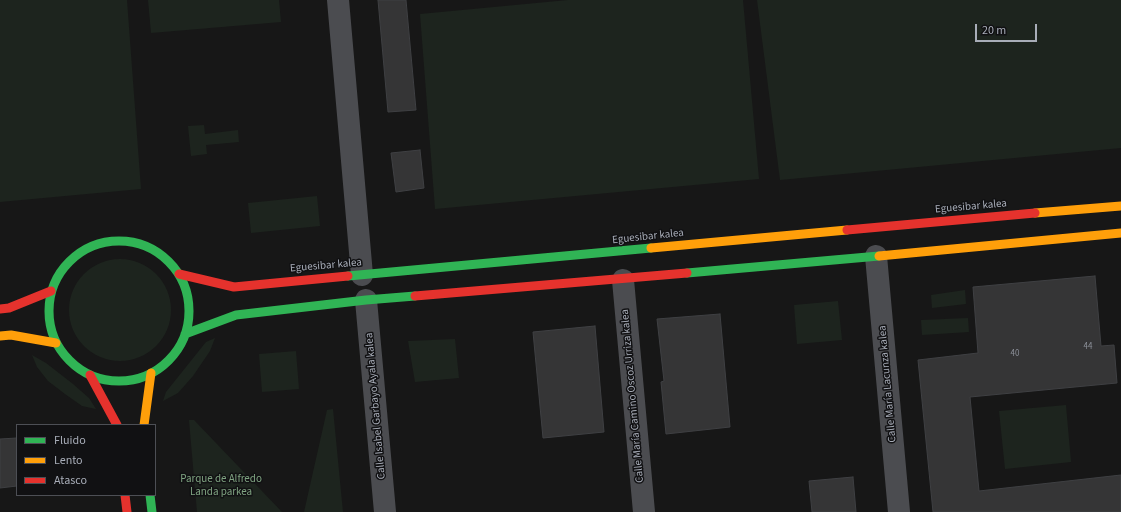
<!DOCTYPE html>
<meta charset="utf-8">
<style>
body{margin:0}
#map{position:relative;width:1121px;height:512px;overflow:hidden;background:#171717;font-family:"Source Sans 3",sans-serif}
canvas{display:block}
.legend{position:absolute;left:16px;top:424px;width:140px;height:72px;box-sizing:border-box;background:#111113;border:1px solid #4d4f55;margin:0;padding:5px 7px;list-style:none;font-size:12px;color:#a8adb8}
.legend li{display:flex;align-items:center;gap:8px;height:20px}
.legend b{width:20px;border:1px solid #4d4f55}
.scale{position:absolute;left:975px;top:24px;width:62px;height:18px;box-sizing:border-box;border:2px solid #a8adb8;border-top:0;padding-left:5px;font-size:12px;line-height:14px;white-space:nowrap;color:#a8adb8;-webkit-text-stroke:3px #111113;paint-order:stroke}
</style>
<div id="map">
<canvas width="1121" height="512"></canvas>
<ul class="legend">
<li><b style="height:5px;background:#30b455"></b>Fluido</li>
<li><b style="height:5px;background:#ff9f0a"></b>Lento</li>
<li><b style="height:5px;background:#e5322d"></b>Atasco</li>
</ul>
<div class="scale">20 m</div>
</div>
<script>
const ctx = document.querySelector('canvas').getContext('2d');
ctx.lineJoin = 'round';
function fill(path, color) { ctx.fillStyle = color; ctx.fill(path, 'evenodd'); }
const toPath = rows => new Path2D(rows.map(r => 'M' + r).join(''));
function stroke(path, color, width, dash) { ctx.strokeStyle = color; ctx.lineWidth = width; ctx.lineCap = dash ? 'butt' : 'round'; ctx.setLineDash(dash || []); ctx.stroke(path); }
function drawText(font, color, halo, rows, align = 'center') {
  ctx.font = font + ' "Source Sans 3",sans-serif'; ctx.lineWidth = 3; ctx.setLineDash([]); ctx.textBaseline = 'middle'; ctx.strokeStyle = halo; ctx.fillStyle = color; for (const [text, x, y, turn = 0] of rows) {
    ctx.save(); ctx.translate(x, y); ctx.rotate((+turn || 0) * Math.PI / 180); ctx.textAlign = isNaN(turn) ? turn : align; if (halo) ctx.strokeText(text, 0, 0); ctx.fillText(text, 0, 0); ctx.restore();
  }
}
fill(toPath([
 [0,0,127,0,141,189,0,202],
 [148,0,279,0,281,22,151,33],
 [568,0,743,0,759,179,435,209,420,14],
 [757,0,1121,0,1121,148,780,180],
 [204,125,205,134,238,130,239,142,206,145,207,154,191,156,188,126],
 [317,196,320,226,251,233,248,203],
 '69 310a51 51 0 1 1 102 0a51 51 0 1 1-102 0Z',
 [965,290,966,304,932,308,931,295],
 [838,301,842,340,797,344,794,305],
 [968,318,969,332,922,335,921,320],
 [215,338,210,351,193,376,178,393,163,401,166,392,206,342],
 [455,339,459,378,415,382,408,341],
 [296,351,299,389,262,392,259,354],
 [32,355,46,363,73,384,89,398,96,409,82,406,65,394,48,381,37,367],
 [1066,405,1071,462,1005,469,999,411],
 [333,409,343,512,304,512,327,410],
 [189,420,194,420,282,512,197,512]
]), '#1d241e');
const building = toPath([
 [378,0,406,0,416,110,388,112,378,0],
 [420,150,424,188,396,192,391,153,420,150],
 [1095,276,1101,346,1114,345,1117,383,970,397,979,491,1121,475,1121,512,933,512,918,360,978,353,973,287,1095,276],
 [720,314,730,427,666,434,661,382,664,381,657,319,720,314],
 [595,326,604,432,543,438,533,332,595,326],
 [17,438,17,486,0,488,0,439,17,438],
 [853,477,856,512,812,512,809,481,853,477]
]);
fill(building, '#353536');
stroke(building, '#3f4043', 1);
stroke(toPath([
 [338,0,362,275],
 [876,256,899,512],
 [623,280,644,512],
 [366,300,385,512]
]), '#4b4c50', 22);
stroke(toPath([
 '49 311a70 70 0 1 1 140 0a70 70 0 1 1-140 0Z',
 [687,273,879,256],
 [348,276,651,248],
 [185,334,236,315,366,300,415,296],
 [150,495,152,512]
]), '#30b455', 9);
stroke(toPath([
 [1035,213,1121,206],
 [651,248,847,230],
 [879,256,1121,233],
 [0,336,11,335,56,343],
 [144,425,151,373]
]), '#ff9f0a', 9);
stroke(toPath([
 [847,230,1035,213],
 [179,274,234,287,348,276],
 [415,296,687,273],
 [0,309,9,308,51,291],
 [90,375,117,425],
 [125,495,127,512]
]), '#e5322d', 9);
drawText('9px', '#8b8f98', null, [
 ["44",1088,347],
 ["40",1015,354]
]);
drawText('11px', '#a8adb8', '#111113', [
 ["Eguesibar kalea",971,207,-5],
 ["Eguesibar kalea",648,237,-6],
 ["Eguesibar kalea",326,266,-5],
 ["Calle María Lacunza kalea",888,384,-95],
 ["Calle María Camino Oscoz Urriza kalea",633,396,-95],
 ["Calle Isabel Garbayo Ayala kalea",376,406,-95]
]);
drawText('11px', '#7fa381', '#111113', [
 ["Parque de Alfredo",221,480],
 ["Landa parkea",221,493]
]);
</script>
